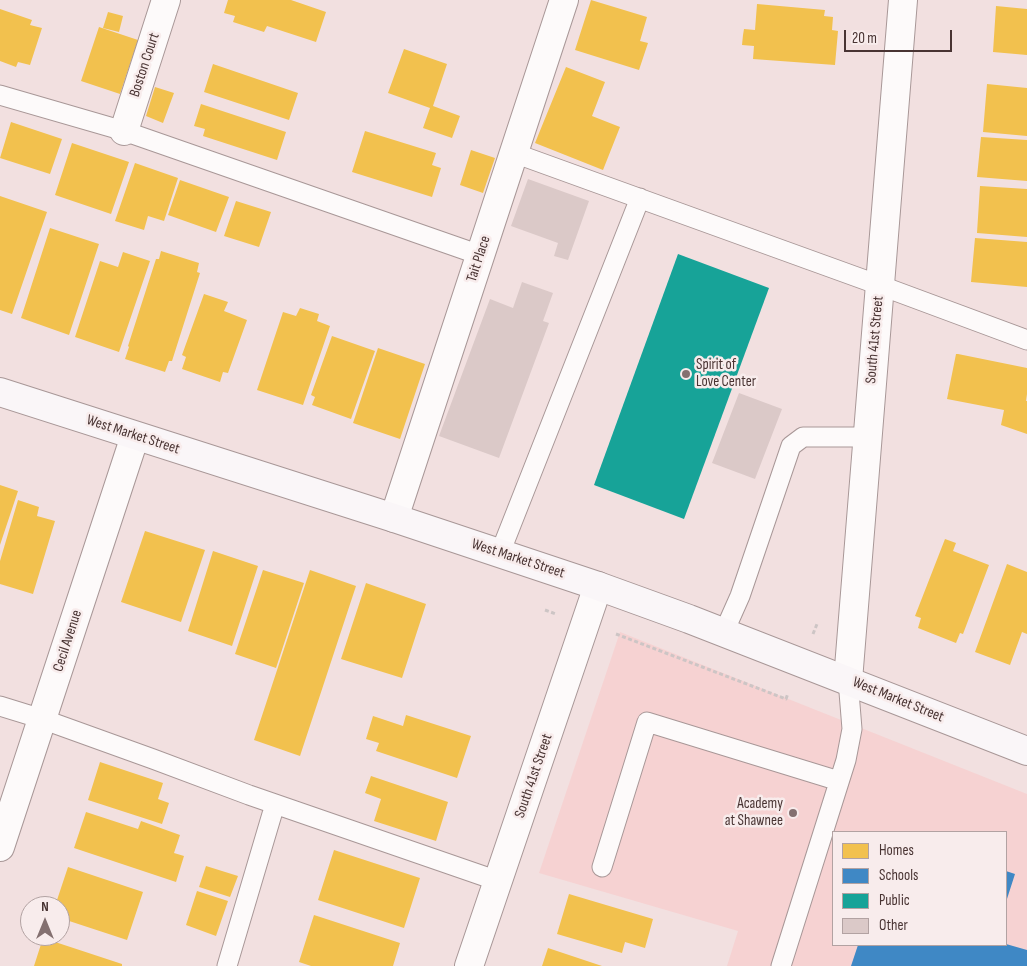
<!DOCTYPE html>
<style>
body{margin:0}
#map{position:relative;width:1027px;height:966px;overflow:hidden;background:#f2e0e0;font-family:"Sofia Sans Condensed",sans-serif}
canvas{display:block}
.legend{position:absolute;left:832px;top:831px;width:175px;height:115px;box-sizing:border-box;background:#f8ecec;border:1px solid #b2a2a2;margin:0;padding:6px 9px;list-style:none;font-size:15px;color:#493433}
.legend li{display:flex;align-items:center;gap:10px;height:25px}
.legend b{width:25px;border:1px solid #b2a2a2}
.north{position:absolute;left:20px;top:896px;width:50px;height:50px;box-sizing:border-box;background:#f8ecec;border:1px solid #b2a2a2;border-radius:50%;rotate:0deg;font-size:14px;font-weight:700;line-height:20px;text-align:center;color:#493433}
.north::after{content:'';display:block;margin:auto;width:18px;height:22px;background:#847070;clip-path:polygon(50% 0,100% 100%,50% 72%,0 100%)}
.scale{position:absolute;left:844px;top:30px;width:108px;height:22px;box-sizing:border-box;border:2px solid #493433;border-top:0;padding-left:6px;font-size:15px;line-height:18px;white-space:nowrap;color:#493433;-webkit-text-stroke:4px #f8ecec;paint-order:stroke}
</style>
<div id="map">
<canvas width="1027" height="966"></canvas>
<ul class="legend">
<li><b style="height:14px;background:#f2c14e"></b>Homes</li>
<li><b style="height:14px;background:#3f88c5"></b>Schools</li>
<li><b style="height:14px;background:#17a398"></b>Public</li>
<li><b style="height:14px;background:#dbc9c8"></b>Other</li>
</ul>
<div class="north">N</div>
<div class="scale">20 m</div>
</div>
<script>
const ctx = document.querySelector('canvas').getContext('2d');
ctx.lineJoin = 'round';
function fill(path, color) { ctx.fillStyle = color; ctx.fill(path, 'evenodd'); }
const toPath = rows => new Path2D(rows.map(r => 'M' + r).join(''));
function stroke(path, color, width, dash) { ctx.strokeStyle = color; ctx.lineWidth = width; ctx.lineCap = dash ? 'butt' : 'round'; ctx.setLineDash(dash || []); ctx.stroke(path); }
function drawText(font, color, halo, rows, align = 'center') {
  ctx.font = font + ' "Sofia Sans Condensed",sans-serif'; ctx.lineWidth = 5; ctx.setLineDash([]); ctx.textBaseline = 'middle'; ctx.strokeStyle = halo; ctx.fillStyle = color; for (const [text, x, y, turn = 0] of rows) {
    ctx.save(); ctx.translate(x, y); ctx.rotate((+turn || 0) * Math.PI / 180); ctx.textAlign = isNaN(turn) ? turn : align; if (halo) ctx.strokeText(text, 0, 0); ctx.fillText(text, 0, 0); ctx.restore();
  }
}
fill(toPath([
 [620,632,1027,794,1027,966,727,966,738,931,539,873],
 [833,832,1006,832,1006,945,833,945]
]), '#f6d2d2');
fill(toPath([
 [228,0,291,0,326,12,316,42,267,26,264,32,233,22,235,16,224,13],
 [591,0,647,17,640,41,648,43,639,70,575,50],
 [757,4,825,10,824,16,833,17,832,30,838,31,835,65,753,59,754,46,742,45,743,35,744,29,755,30],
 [996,6,1027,9,1027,55,993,52],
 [0,9,32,20,30,25,42,28,30,65,18,62,16,67,0,61],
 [108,12,123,16,119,32,103,28],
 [99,27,138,40,120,94,81,81],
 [404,49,447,64,433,106,460,116,452,138,423,128,430,108,388,93],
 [213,64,298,93,289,120,204,92],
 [566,67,605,82,592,116,620,127,603,170,535,143],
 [987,84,1027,88,1027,136,983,132],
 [155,87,174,93,163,123,146,116],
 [201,104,286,132,277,160,203,136,205,129,194,126],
 [11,122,62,139,50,174,0,158],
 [365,131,436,153,432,165,441,168,432,197,352,172],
 [981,137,1027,140,1027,181,977,177],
 [72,143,129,162,111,214,55,195],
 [471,150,495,158,483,193,460,185],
 [135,163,178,178,164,221,148,216,144,230,115,221],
 [180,180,229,197,216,232,168,215],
 [980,186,1027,189,1027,237,977,233],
 [0,196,47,212,12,314,0,310],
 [236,201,271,212,259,247,224,236],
 [50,228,99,244,69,335,21,318],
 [975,238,1027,242,1027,287,971,282],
 [161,251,199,263,197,272,200,273,172,361,169,361,165,372,125,359,129,347,128,346,156,259,159,259],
 [123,252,150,261,119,352,75,337,100,261,118,267],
 [204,294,228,302,224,311,247,320,228,373,223,372,220,382,182,369,186,357,182,355],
 [300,308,319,314,317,321,330,326,303,405,257,390,283,312,296,316],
 [332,336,375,351,351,419,312,405,315,397,311,395],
 [378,348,425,364,400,439,353,423],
 [956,354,958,354,1027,368,1027,394,1026,401,1027,401,1027,434,1001,425,1004,410,947,399],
 [0,485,18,491,0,545],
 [18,500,39,507,37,516,55,521,33,594,0,584,0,561],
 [145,531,205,550,181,622,121,602],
 [945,539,956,543,953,551,989,565,963,634,960,633,956,643,918,628,921,618,915,616],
 [213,551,258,566,232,646,188,631],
 [1007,564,1027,572,1027,634,1022,632,1010,665,975,652],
 [263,570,304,583,276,668,235,654],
 [310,570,356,586,300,756,254,740],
 [366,583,426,604,402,678,341,659],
 [406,715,471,736,457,778,376,751,379,743,366,739,373,716,403,726],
 [100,762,163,783,158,799,169,803,162,824,88,800],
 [371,776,448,802,436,841,374,821,381,799,365,793],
 [86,812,138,829,141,821,180,835,174,853,184,856,176,882,74,848],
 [334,850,420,878,404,928,318,900],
 [206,866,238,876,230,897,199,887],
 [68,867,143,892,127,940,60,918,60,906,55,906],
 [197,891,228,901,216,936,186,925],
 [569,894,653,919,645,948,625,942,622,953,557,934],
 [314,915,400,943,393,966,311,966,299,962],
 [43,938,122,964,122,966,34,966],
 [548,948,602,966,542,966]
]), '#f2c14e');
fill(toPath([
 [1006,871,1015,874,1006,902],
 [1006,944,1027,950,1027,966,851,966,858,945,1006,945]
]), '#3f88c5');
fill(toPath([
 [678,254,769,288,684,519,594,485]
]), '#17a398');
fill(toPath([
 [528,179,589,201,568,260,554,256,558,243,511,226],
 [522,282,553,293,543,321,549,323,499,458,439,436,490,299,513,308],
 [739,393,782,409,755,479,712,463]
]), '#dbc9c8');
const lane = toPath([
 [0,95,124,131,480,255],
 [514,153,879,285,1027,340],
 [500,553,640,198],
 [724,632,740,596,791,446,803,437,867,437],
 [0,706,42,719,153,759,249,795,498,881],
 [602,867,647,722,839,781],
 [227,966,275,804],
 [781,966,846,760,852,729,848,680]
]);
const street = toPath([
 [124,131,166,0],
 [394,518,564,0],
 [848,680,903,0],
 [0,847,135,436],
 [469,966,598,586]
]);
const secondary = toPath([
 [0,392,394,518,598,586,689,619,1027,751]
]);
stroke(lane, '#a89797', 21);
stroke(street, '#a89797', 30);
stroke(secondary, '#a89797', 30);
stroke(toPath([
 [545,610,556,614],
 [616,634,786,699,788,693],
 [813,634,817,624]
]), '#cdc5c5', 3, [4, 2.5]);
stroke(lane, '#fdfafa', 19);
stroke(street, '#fdfafa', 28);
stroke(secondary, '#faf6f8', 28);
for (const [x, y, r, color] of [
 [686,374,5,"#847070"],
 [793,813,5,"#847070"]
]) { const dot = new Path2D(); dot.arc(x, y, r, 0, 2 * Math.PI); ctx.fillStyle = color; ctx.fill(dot); stroke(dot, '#f8ecec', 2); }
drawText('15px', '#493433', '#f8ecec', [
 ["Boston Court",145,65,-72],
 ["Tait Place",479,259,-72],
 ["South 41st Street",875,340,-85],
 ["West Market Street",133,435,18],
 ["West Market Street",518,559,18],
 ["Cecil Avenue",68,641,-72],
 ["West Market Street",898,700,22],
 ["South 41st Street",534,776,-71]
]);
drawText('15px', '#493433', '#f8ecec', [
 ["Spirit of",696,365],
 ["Love Center",696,382],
 ["Academy",783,804,"right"],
 ["at Shawnee",783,821,"right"]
], 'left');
</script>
